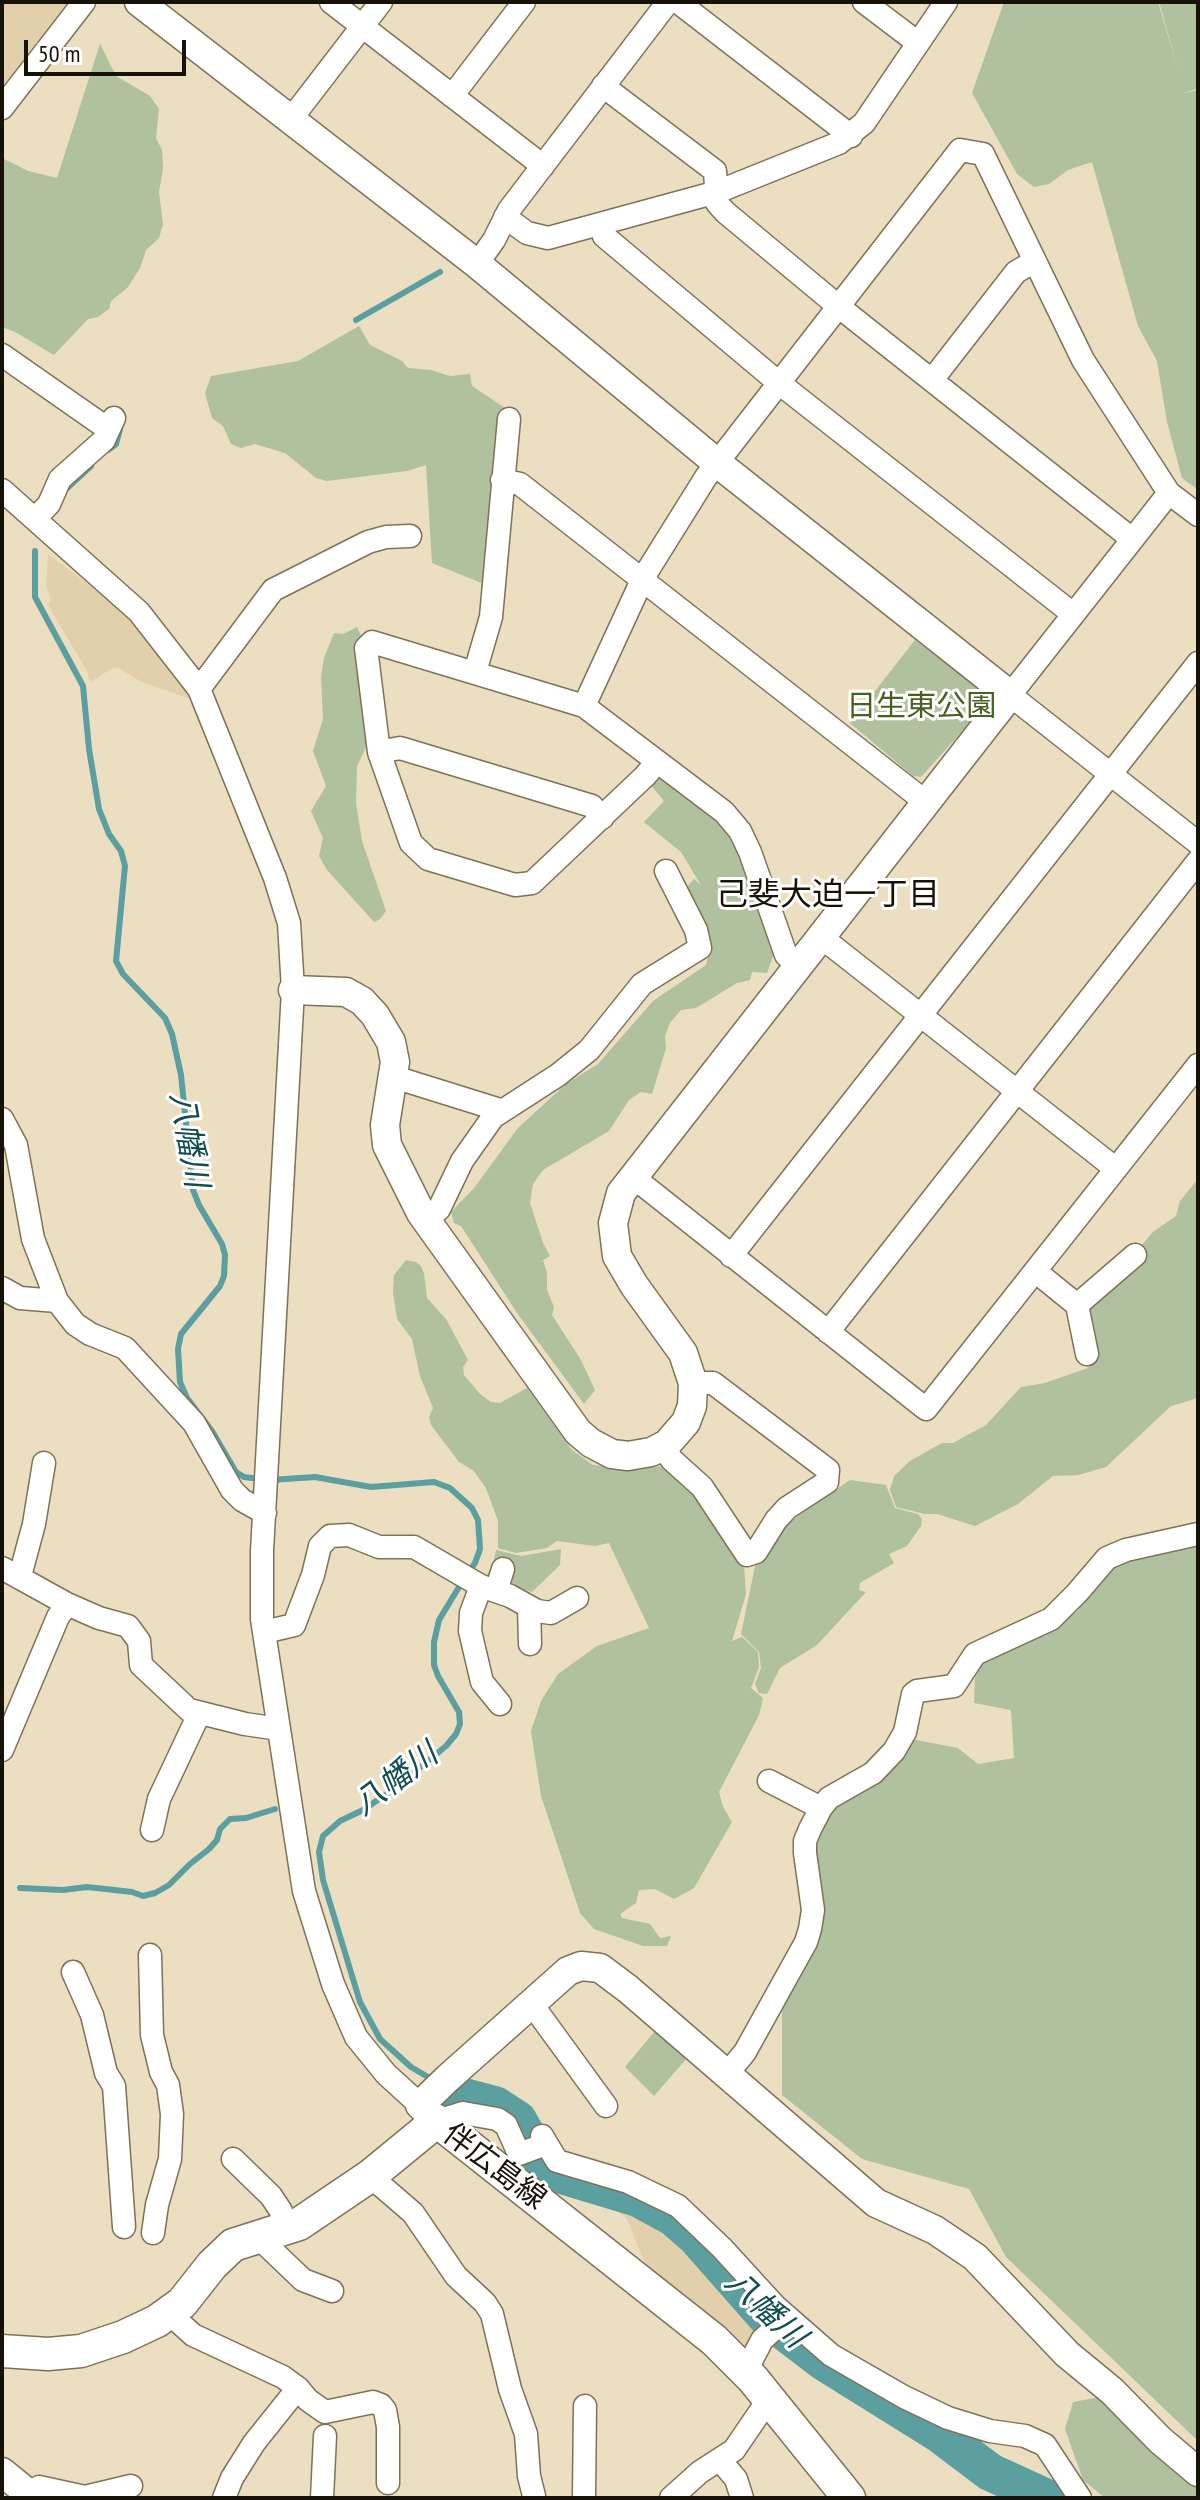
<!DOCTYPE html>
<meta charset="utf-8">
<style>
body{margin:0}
#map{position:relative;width:1200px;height:2500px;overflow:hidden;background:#ecdec0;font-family:"PT Sans Narrow",sans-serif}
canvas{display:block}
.frame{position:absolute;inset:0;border:4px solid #171208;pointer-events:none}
.scale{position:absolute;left:24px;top:40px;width:162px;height:36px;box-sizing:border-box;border:4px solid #171208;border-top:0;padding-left:10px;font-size:24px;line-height:28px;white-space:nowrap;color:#171208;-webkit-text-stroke:6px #fff;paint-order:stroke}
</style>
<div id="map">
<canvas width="1200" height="2500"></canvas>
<div class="frame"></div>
<div class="scale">50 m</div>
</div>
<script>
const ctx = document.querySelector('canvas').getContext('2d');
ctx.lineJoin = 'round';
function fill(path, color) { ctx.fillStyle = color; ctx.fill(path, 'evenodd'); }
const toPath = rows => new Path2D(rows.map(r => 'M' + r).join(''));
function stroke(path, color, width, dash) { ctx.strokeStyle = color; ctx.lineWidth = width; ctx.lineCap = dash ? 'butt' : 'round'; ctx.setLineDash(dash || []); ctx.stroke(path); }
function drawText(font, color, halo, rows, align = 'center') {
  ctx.font = font + ' "PT Sans Narrow","Noto Sans JP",sans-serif'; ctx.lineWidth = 6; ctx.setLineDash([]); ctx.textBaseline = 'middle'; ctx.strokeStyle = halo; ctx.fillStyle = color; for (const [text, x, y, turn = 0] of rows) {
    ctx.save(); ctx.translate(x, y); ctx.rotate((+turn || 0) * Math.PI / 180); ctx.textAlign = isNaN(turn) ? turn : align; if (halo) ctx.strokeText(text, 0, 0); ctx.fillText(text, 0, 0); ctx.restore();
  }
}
fill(toPath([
 [2,2,78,2,2,99],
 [48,554,112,602,129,618,191,696,188,698,142,682,118,668,113,668,90,682,87,671,48,605,51,599,46,586],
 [618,2202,641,2209,670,2223,760,2324,755,2330,746,2357,656,2282,651,2270,643,2259,627,2219,615,2208]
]), '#e2d0ac');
fill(toPath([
 [1004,2,1158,2,1178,69,1159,2,1198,2,1198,88,1185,93,1198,90,1198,490,1182,478,1167,422,1157,361,1138,326,1092,162,1068,170,1049,184,1034,187,1017,174,972,93],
 [100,44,116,76,150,96,159,109,156,138,162,150,163,168,159,192,163,224,159,238,146,250,140,268,128,287,111,301,109,309,98,317,88,319,54,355,15,332,2,327,2,158,28,171,57,178],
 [359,326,370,345,402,361,408,368,431,370,450,376,470,374,472,386,505,408,489,586,432,563,426,465,407,471,327,481,316,478,285,453,255,444,241,448,231,444,223,426,212,418,205,393,211,376,298,361],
 [357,627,361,636,372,735,357,766,356,803,362,841,386,911,380,919,374,922,327,870,319,856,323,838,311,811,326,786,313,751,323,719,321,677,324,658,334,633,343,634],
 [915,640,979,689,982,709,921,777,913,776,850,723],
 [666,778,716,817,736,842,774,953,767,973,752,972,750,980,737,983,696,1008,681,1010,670,1023,665,1036,666,1048,652,1094,641,1092,629,1100,609,1131,543,1170,533,1184,530,1203,543,1243,550,1256,543,1260,547,1273,547,1290,554,1307,552,1315,581,1360,595,1390,584,1404,517,1313,461,1226,454,1223,451,1212,474,1188,518,1128,566,1084,598,1064,653,1001,706,965,709,952,685,889,694,879,701,885,681,852,644,822,664,801,649,783,653,779],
 [1198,1179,1198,1398,1171,1406,1106,1467,1078,1475,1053,1476,1018,1504,975,1526,937,1514,925,1514,896,1507,890,1490,894,1476,910,1461,942,1443,953,1443,986,1425,1021,1387,1045,1383,1088,1368,1092,1358,1084,1312,1140,1255,1142,1245,1153,1232,1176,1216,1180,1201],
 [406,1260,416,1262,421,1266,424,1273,427,1298,446,1319,468,1360,463,1367,464,1375,480,1394,491,1402,500,1403,527,1388,572,1450,593,1465,636,1469,665,1466,693,1487,744,1565,746,1594,732,1641,742,1637,758,1652,759,1667,751,1688,763,1698,759,1715,719,1792,723,1807,732,1822,694,1888,674,1899,655,1889,639,1890,636,1903,620,1914,622,1918,650,1924,660,1938,671,1936,667,1946,643,1946,594,1929,580,1913,541,1796,531,1731,541,1701,558,1674,597,1646,649,1628,609,1543,595,1546,557,1541,547,1548,516,1553,498,1548,498,1521,486,1488,474,1471,459,1462,431,1425,429,1417,433,1408,420,1376,412,1339,397,1319,393,1292,394,1275],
 [850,1480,886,1485,895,1508,918,1514,922,1519,921,1526,907,1546,889,1554,894,1563,860,1583,859,1590,866,1592,817,1645,780,1668,767,1694,759,1693,755,1684,761,1668,759,1652,741,1634,755,1566,766,1546,791,1521],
 [1198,1542,1198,2441,1006,2257,969,2189,862,2159,782,2095,782,2006,814,1944,815,1846,833,1809,911,1739,958,1748,978,1764,1014,1758,1011,1710,974,1703,975,1678,985,1658,1052,1628,1078,1611,1095,1581,1117,1559],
 [561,1549,560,1565,532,1592,513,1586,509,1577,493,1573,486,1577,493,1564,496,1550,521,1556],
 [655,2031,687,2058,654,2096,625,2067],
 [1100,2397,1188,2482,1198,2487,1198,2498,1105,2498,1083,2480,1065,2429,1073,2402]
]), '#afc19f');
stroke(toPath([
 [356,320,440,272],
 [108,450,116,444,120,429],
 [64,491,91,466],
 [35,551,35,597,83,686,89,749,99,809,109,834,121,851,125,866,116,961,123,974,165,1018,172,1034,181,1075,193,1190,199,1205,222,1244,225,1255,224,1276,220,1286,181,1334,178,1349,180,1382,187,1398,212,1431,236,1472,244,1477,260,1479],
 [271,1480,315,1477,371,1487,434,1482,450,1488,472,1508,478,1520,480,1549,475,1563,468,1573],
 [20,1888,63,1890,87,1887,132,1892,143,1896,155,1893,169,1885,190,1864,209,1849,217,1840,220,1829,230,1819,246,1818,275,1809],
 [433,2080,411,2067,380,2039,360,2002,323,1880,319,1852,323,1836,340,1821,363,1810,394,1789,446,1746,456,1734,460,1724,459,1712,438,1676,434,1665,434,1642,439,1620,462,1582],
 [446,2088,457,2095]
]), '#5c9fa1', 6);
stroke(toPath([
 [457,2095,495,2105,518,2120,537,2154,552,2172,638,2198,673,2217,695,2236,769,2320,824,2362,941,2435,990,2472,1047,2498]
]), '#5c9fa1', 38);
const minor = toPath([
 [331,2,543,166],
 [678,2,851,136],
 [864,2,918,43],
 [603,86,715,171,717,203,725,212,838,306,1132,539],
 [452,96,524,2],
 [2,108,84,2],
 [291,119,381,2],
 [505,217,527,233,548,238,717,192,839,143,864,123,946,2],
 [600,224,604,236,779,383,1073,614],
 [477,264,494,240,509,210,668,2],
 [2,355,108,429],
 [932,380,1016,272,1035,261],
 [502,480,520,484,927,803],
 [2,490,139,612,199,689,275,878,289,923,293,990,262,1551,262,1619,304,1891,333,1984,356,2037,386,2074,420,2105],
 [1169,493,1010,695,1198,843],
 [35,519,49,504,60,479,104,440,114,418],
 [475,672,491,617,509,419],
 [199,689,273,590,368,542,386,537,410,536],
 [584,706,643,578,706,477,960,150,983,154,1083,360,1169,493,1198,515],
 [379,752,400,748,592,806,602,818],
 [657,762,645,776,532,883,515,885,428,859,411,843,379,752,366,648,372,642,584,706,724,812,740,831,750,852,786,955,798,965],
 [821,937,1116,1169],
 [394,1077,500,1110],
 [2,1119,16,1145,33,1239,57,1301,75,1324,90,1334,125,1348,194,1423,232,1490,242,1500,265,1513],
 [633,1177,926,1409,1198,1065],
 [426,1220,439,1209,462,1161,493,1117,558,1075,589,1050,642,984,700,948,696,930,666,871],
 [731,1256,1198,663],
 [1035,1271,1077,1305,1087,1354],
 [2,1288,20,1298,57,1301],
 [1077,1305,1135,1255],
 [828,1332,1198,861],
 [662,1446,672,1460,702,1487,747,1555,756,1552,776,1520,787,1508,827,1482,828,1470,713,1383,693,1383],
 [2,1568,67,1604],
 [20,1576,34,1524,44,1463],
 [481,1586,510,1596,537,1611,551,1613,577,1598],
 [496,1591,503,1569],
 [529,1607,530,1644],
 [264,1632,294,1625,313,1575,320,1546,330,1536,349,1535,379,1547,414,1547,481,1586,471,1613,470,1631,482,1682,500,1704],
 [2,1750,58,1617,67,1604,99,1618,128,1626,139,1641,141,1665,189,1710,245,1724,279,1729],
 [769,1781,821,1808],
 [152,1830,159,1799,199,1714],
 [150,1955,152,2035,161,2072,168,2085,172,2114,170,2159,157,2205,153,2233],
 [73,1972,92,2015,106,2073,114,2086,124,2227],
 [531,2003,606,2106],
 [727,2074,745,2052,806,1942,810,1929,813,1910,805,1853,805,1841,810,1829,821,1808,829,1798,873,1773,894,1751,905,1732,913,1694,917,1691,954,1686,975,1654,1051,1619,1077,1593,1107,1558,1126,1550,1198,1534],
 [437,2121,463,2113,497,2119,506,2125,519,2154,546,2144],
 [542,2136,557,2161,628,2182,678,2206,722,2248,775,2306,831,2355,904,2397,948,2418,990,2431,1025,2436,1045,2445,1080,2498],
 [233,2159,271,2196,281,2211,284,2230],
 [370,2176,413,2213,456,2276,485,2303,492,2314,510,2389,526,2434,529,2476,534,2496],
 [257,2236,303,2280,332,2291],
 [170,2314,193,2335,283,2377,298,2388,254,2443,232,2478,224,2498],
 [746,2371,762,2340,787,2317],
 [298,2388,308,2400,325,2412,373,2402,381,2405,385,2410,388,2427,388,2483],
 [720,2460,736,2479,742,2498],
 [30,2494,39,2487,85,2497,131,2486],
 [322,2498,325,2436],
 [584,2498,585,2406],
 [671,2498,700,2472,734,2450,762,2409,772,2401]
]);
const tertiary = toPath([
 [139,2,477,264,716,462,1010,695,621,1193,613,1223,617,1256,634,1285,683,1353,693,1383,692,1406,686,1422,667,1444,651,1452,628,1456,612,1454,591,1443,578,1432,421,1213,387,1145,385,1125,395,1062,391,1042,375,1015,362,1001,346,992,293,990],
 [437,2121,420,2105,448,2078,568,1971,581,1966,600,1968,628,1989,876,2203,935,2230,975,2257,1067,2354,1112,2391,1160,2440,1198,2472],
 [2,2472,34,2498]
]);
const secondary = toPath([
 [2,2351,48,2354,81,2351,123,2337,157,2321,182,2303,212,2265,233,2245,299,2224,370,2176,437,2121,714,2340,753,2379,849,2498]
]);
stroke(minor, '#7e7257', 25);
stroke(tertiary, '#7e7257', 31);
stroke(secondary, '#7e7257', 35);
stroke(minor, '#fff', 22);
stroke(tertiary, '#fff', 28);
stroke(secondary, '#fff', 32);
drawText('30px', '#456221', '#fff', [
 ["日生東公園",921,707]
]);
drawText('30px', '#171208', '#fff', [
 ["伴広島線",494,2167,37]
]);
drawText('32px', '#171208', '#fff', [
 ["己斐大迫一丁目",828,896]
]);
drawText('italic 32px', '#114e50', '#fff', [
 ["八幡川",188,1140,80],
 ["八幡川",396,1780,-37],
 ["八幡川",765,2310,43]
]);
</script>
